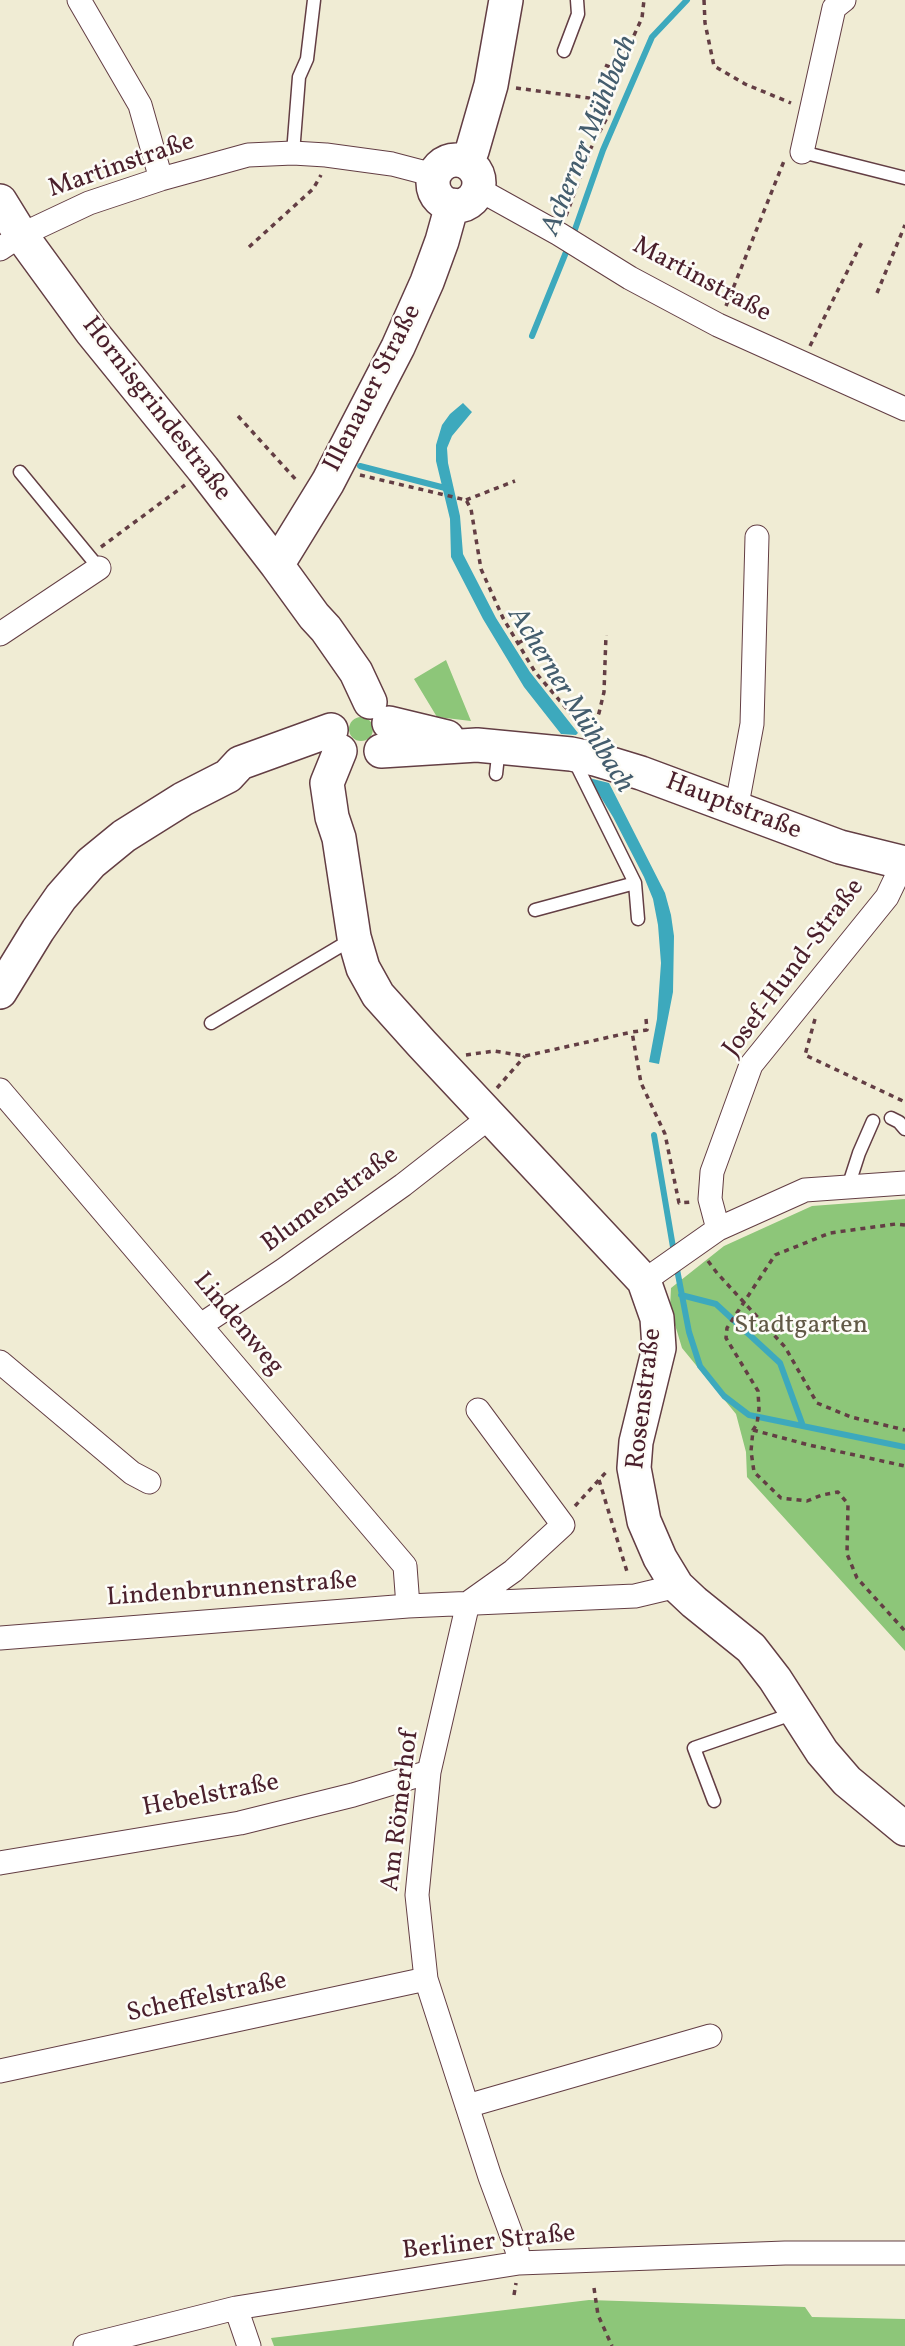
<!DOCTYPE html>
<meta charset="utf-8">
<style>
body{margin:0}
canvas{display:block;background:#f0ecd4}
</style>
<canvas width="905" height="2346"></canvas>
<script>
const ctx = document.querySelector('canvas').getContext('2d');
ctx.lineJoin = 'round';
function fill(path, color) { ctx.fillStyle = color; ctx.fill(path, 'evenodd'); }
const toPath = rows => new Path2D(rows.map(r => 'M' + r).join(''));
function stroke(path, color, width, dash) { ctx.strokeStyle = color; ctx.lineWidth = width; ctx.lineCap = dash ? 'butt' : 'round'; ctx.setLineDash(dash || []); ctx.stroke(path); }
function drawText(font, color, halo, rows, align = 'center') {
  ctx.font = font + ' Vollkorn,serif'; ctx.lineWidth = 5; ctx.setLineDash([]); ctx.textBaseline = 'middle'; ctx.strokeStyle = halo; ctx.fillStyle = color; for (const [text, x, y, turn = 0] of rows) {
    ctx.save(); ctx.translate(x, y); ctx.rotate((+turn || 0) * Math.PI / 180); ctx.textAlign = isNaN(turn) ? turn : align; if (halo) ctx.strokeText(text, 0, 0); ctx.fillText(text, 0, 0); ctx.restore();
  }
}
fill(toPath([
 [446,660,471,721,437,717,414,679],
 '349 729a12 12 0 1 1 24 0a12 12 0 1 1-24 0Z',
 [905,1199,905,1651,747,1477,746,1452,736,1414,682,1348,670,1308,671,1288,724,1246,812,1206],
 [589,2300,805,2307,812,2317,905,2319,905,2346,274,2346,271,2338]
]), '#8dc679');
fill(toPath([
 [463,403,472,412,452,436,447,448,448,463,460,516,463,554,496,618,530,672,578,733,576,735,561,734,524,687,483,619,451,557,450,519,436,461,436,445,442,425,450,414],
 [589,778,609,783,665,893,671,915,674,936,673,992,659,1064,649,1062,657,1019,661,963,658,925,653,899,644,877,613,817]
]), '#3da9bd');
stroke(toPath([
 [532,336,573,235,603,150,652,37,687,0],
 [360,466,449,489],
 [654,1135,674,1253],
 [676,1264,689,1332,700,1366,724,1396,749,1415,905,1447],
 [681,1295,716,1304,780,1363,803,1426]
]), '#3da9bd', 6);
const lane = toPath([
 [564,51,578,14,577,0],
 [802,152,905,178],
 [293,153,299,77,307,59,314,0],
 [20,472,99,568],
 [573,758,635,883,638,919],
 [496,774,499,747],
 [535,910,635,883],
 [211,1023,354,938],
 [891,1118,899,1122,905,1129],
 [848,1187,859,1153,873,1121],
 [714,1801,694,1748,795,1713]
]);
const street = toPath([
 [79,0,140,105,161,179],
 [802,152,834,8,844,0],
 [478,189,559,234,630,278,718,325,905,409],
 [0,249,21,235,89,203,161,179,248,155,293,153,326,155,392,164,434,175],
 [0,634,99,568],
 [736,810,752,724,757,537],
 [0,1090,405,1566,408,1606],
 [718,1229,710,1199,712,1172,751,1065,887,897,897,876,901,863],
 [644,1281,718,1229,805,1190,905,1183],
 [201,1325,282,1271,403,1185,490,1117],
 [0,1362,132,1473,149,1482],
 [478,1410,563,1525,513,1571,468,1603,429,1772,417,1895,426,1979,490,2177,517,2250,519,2263],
 [0,1638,408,1606,635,1596,677,1586],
 [0,1863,240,1823,353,1795,429,1772],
 [0,2071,426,1979],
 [467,2106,710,2036],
 [236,2308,249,2346],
 [85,2346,236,2308,519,2263,785,2253,905,2253]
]);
const secondary = toPath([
 '433 183a23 23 0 1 1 46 0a23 23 0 1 1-46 0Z',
 [464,161,472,151,491,85,506,0],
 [0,201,21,235,91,331,203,469,277,565,314,616,326,629,356,672,370,702],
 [277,565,328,482,398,347,427,282,442,241,452,205],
 [389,723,447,737],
 [340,751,327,783,332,817,339,838,354,937,363,968,378,995,422,1044,644,1281,657,1318,659,1348,636,1442,634,1468,644,1521,660,1558,677,1586,694,1602,751,1648,775,1679,822,1752,847,1781,905,1829],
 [381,751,477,745,571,754,595,759,641,773,840,847,905,863],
 [0,992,38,930,61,897,91,863,124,836,183,799,228,776,240,763,331,730]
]);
stroke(lane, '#633e44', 15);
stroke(street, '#633e44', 25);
stroke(secondary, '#633e44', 36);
stroke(toPath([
 [704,0,705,23,714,66,745,84,791,103],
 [605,65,617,70],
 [516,88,604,100,642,18,644,0],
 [566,216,591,148,609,114,610,104,604,100],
 [249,247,313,189,321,175],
 [877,293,905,225],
 [726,306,784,161],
 [810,346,862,242],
 [238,416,298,482],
 [360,475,466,500,471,509,481,569,503,618,535,672,586,731],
 [466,500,515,481],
 [101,547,185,485],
 [518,643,540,632],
 [591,733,599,713,604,692,606,635],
 [646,1019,647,1030,632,1032,641,1083,665,1134,679,1203,691,1202],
 [815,1019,805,1055,905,1102],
 [466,1055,494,1051,525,1056,632,1032],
 [497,1088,525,1056],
 [905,1225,896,1224,830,1233,775,1255,727,1328,726,1338,758,1391,759,1409,757,1424,753,1430,751,1451,754,1472,781,1498,807,1501,822,1495,838,1492,848,1504,847,1554,857,1578,905,1631],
 [708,1261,717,1273,785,1347,817,1403,851,1417,905,1430],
 [753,1430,809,1445,905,1466],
 [599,1480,628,1575],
 [575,1506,608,1470],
 [594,2288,598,2315,612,2346],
 [514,2295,516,2283]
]), '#633e44', 3.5, [5, 5]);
stroke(lane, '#fff', 12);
stroke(street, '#fff', 23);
stroke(secondary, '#fff', 33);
drawText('26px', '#4a1f2b', '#fdfcf7', [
 ["Martinstraße",122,167,-19],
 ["Martinstraße",701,281,28],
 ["Illenauer Straße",374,389,-63],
 ["Hornisgrindestraße",155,410,52],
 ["Hauptstraße",733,808,21],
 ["Josef-Hund-Straße",795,969,-53],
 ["Blumenstraße",331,1201,-36],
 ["Lindenweg",237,1325,50],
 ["Rosenstraße",646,1399,-83],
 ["Lindenbrunnenstraße",232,1591,-4],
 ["Hebelstraße",211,1797,-11],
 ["Am Römerhof",402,1811,-83],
 ["Scheffelstraße",207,1999,-12],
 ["Berliner Straße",489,2244,-6]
]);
drawText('26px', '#615946', '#fdfcf7', [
 ["Stadtgarten",801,1327]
]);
drawText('italic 28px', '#445d6d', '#fdfcf7', [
 ["Acherner Mühlbach",591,136,-68],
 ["Acherner Mühlbach",569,701,58]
]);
</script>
